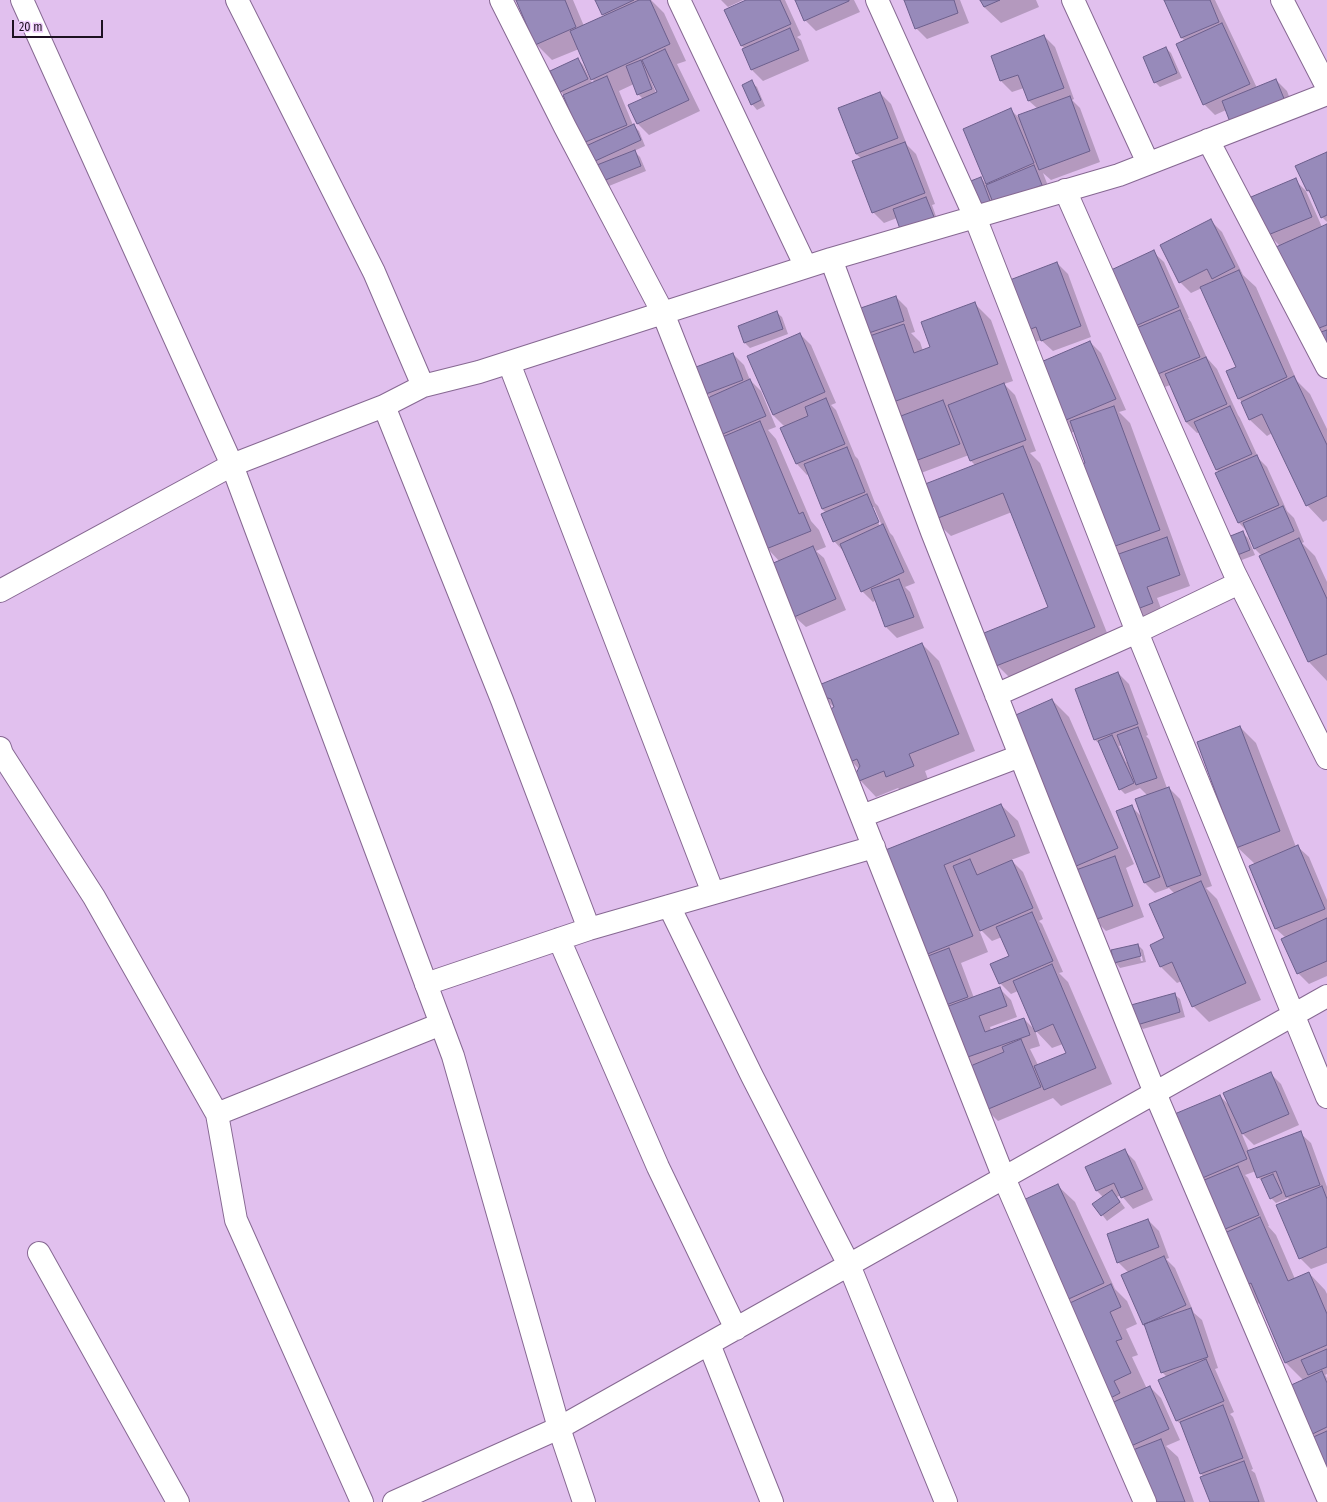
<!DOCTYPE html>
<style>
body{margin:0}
#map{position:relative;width:1327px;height:1502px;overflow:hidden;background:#e1c0ee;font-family:"Fira Sans Condensed",sans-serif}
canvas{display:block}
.scale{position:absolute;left:12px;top:20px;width:91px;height:18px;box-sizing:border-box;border:2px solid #1d1121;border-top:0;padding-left:5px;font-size:12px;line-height:14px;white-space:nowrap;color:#1d1121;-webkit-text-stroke:3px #eecdfb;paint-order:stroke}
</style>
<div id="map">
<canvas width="1327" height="1502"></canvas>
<div class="scale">20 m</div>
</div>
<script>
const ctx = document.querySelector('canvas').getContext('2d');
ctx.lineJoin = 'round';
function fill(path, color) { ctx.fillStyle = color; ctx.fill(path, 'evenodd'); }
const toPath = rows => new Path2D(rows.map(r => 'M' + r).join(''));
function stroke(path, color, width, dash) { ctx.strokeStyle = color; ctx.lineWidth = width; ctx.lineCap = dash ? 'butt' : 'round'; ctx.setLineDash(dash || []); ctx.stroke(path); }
fill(toPath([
 [518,0,573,0,584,26,605,16,596,0,651,0,664,13,686,61,677,64,700,111,649,135,638,124,630,105,643,99,638,94,634,84,619,91,633,125,639,131,645,146,634,151,640,157,646,171,609,186,604,180,598,165,594,161,584,143,564,95,561,92,552,71,578,59,583,65,592,83,595,82,592,79,579,49,552,60,536,44],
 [652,77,658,92,656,93,650,78],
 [721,0,743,0,728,7],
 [749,0,785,0,801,35,797,37,801,40,809,61,763,81,752,70,743,50,745,49,742,46,726,10],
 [796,0,854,0,860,12,816,31,805,20],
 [905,0,960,0,969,23,927,39,916,28],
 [981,0,1036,0,1039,7,1001,23,984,7],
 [1165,0,1215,0,1257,88,1276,80,1287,91,1295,112,1226,110,1215,115,1204,104,1185,41,1182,38],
 [1044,36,1055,47,1074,99,1072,100,1080,108,1100,162,1051,180,1043,173,1052,196,980,221,981,178,987,185,964,130,1011,110,1021,120,1038,109,1029,101,1024,88,1012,92,1001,81,992,56],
 [1166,48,1171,53,1182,78,1160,87,1155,82],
 [751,82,757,87,765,106,757,110,752,104],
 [880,93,891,104,907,145,916,154,935,204,932,205,938,222,897,218,884,223,873,212,862,159,856,154],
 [1327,153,1327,222,1322,217,1312,196,1308,191],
 [1295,180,1306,191,1322,227,1327,225,1327,347,1280,246,1269,235],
 [1211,221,1222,232,1243,275,1256,287,1297,381,1310,394,1327,429,1327,520,1323,522,1307,505,1272,433,1267,436,1250,420,1242,402,1239,399,1227,372,1237,367,1202,288,1191,293,1180,282],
 [1153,252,1164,262,1189,318,1188,318,1191,322,1207,358,1217,369,1238,415,1240,418,1259,459,1267,467,1287,511,1294,518,1304,542,1302,543,1315,556,1327,582,1327,681,1309,662,1260,557,1262,556,1254,548,1247,531,1239,523,1217,474,1220,473,1217,470,1200,432,1197,433,1186,422,1170,385,1165,387,1154,376,1134,327],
 [1057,263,1068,274,1091,337,1053,351,1041,340,1033,343,1022,332],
 [896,297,907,308,915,332,911,333,920,342,923,351,932,348,975,304,991,320,1013,381,1004,384,1015,395,1036,451,1030,453,1040,463,1111,643,1014,682,997,665,1050,607,1012,512,951,536,934,520,976,466,971,461,969,455,921,473,862,340],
 [776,312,782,317,788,334,750,348,745,343,739,327],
 [800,334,811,345,836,403,831,405,836,410,855,456,858,459,875,503,878,506,890,533,893,536,915,583,905,587,910,592,924,628,897,638,886,627,876,600,873,602,862,591,844,552,834,541,826,513,822,509,809,474,807,475,797,464,785,427,773,415],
 [872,507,874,507,882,526,880,527],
 [1090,342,1101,353,1126,410,1119,412,1130,423,1190,586,1157,598,1163,614,1144,621,1133,610,1087,463,1075,431,1071,433,1060,422],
 [733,354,744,365,750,380,761,391,776,427,768,430,776,439,811,521,819,530,826,547,816,551,824,558,846,610,806,627,795,617,773,565,780,562,767,548,721,439,711,397,706,393],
 [1242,532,1248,538,1255,555,1231,564],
 [922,644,939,661,975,751,925,771,929,782,903,793,898,788,876,797,860,780,859,769,851,761,835,708,822,696],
 [1118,673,1129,684,1148,735,1146,736,1149,739,1167,788,1169,788,1180,799,1212,886,1206,888,1217,899,1261,1000,1209,1022,1193,1006,1182,981,1177,983,1161,967,1175,894,1169,888,1155,893,1144,882,1131,806,1143,818,1148,796,1140,788,1125,794,1120,789,1100,744,1095,740,1076,689],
 [1122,745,1128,761,1126,762,1119,746],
 [1052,700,1069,717,1134,864,1126,868,1144,917,1106,931,1095,920,1079,870,1075,867],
 [1240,727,1256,743,1296,847,1298,847,1309,857,1327,900,1327,976,1309,984,1298,973,1286,938,1276,929,1251,866,1255,864,1237,847],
 [1001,805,1018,821,1030,853,1011,860,1023,872,1043,919,1039,921,1042,924,1063,972,1059,973,1068,982,1112,1084,1061,1106,1053,1098,998,1121,987,1110,974,1066,966,1058,950,1007,947,1004,885,852],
 [978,927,992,941,1002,937,1010,957,1000,983,1011,994,1018,991,1036,1031,1052,1048,1063,1044,1067,1053,1038,1065,1030,1049,1040,1046,1035,1030,1024,1019,991,1031,990,1027,1017,1017,1011,1000,1000,989,974,998,961,963,988,952],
 [1138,945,1143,950,1146,962,1120,968,1115,962],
 [1138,949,1140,949,1143,961,1141,961],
 [1174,994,1180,999,1185,1017,1143,1029,1138,1024],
 [1270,1073,1281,1084,1299,1125,1254,1145,1241,1132,1249,1151,1300,1133,1311,1143,1327,1187,1327,1263,1311,1269,1300,1258,1290,1200,1288,1198,1276,1203,1271,1198,1264,1183,1258,1177,1256,1171,1245,1175,1248,1178,1269,1226,1268,1226,1276,1235,1295,1279,1309,1273,1325,1290,1327,1294,1327,1374,1325,1375,1327,1378,1327,1497,1303,1443,1303,1380,1286,1363,1260,1303,1257,1304,1241,1288,1200,1188,1220,1096,1231,1107],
 [1124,1150,1135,1161,1153,1200,1133,1209,1121,1195,1117,1197,1125,1208,1107,1221,1094,1204,1103,1197,1097,1191,1086,1168],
 [1058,1186,1075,1202,1115,1289,1127,1301,1137,1324,1126,1329,1138,1355,1132,1357,1147,1389,1150,1387,1161,1398,1180,1440,1166,1446,1178,1457,1194,1502,1138,1502,1137,1450,1132,1445,1060,1308],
 [1148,1220,1159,1231,1169,1258,1166,1259,1175,1268,1194,1313,1202,1320,1218,1368,1215,1369,1234,1412,1230,1414,1233,1417,1253,1469,1251,1470,1255,1473,1265,1502,1211,1502,1204,1477,1201,1474,1183,1426,1177,1421,1159,1380,1167,1377,1162,1372,1146,1327,1144,1324,1129,1273,1118,1262]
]), '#0003');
const building = toPath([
 [516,0,565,0,576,27,535,45,516,0],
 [595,0,634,0,602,15,595,0],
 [639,0,650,0,670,44,591,80,570,31,639,0],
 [746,0,780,0,791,24,741,46,724,10,746,0],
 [795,0,849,0,849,1,804,21,795,0],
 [904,0,954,0,958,13,915,29,904,0],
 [980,0,1000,0,984,7,980,0],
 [1164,0,1210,0,1219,22,1181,38,1164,0],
 [1222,23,1250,84,1203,105,1176,44,1222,23],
 [790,28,799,50,751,70,742,49,790,28],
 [1044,35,1064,88,1028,101,1018,75,1000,81,991,56,1044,35],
 [1166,47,1177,73,1154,83,1143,57,1166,47],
 [665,49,689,100,637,124,628,105,657,92,642,60,665,49],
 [578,58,588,79,560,92,550,71,578,58],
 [641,60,652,89,637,95,626,66,641,60],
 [607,76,627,125,583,143,563,95,607,76],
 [1276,79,1285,101,1230,122,1222,101,1276,79],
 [752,80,761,100,751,105,742,85,752,80],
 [880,92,898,138,856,154,838,108,880,92],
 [1070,96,1090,151,1039,170,1018,115,1070,96],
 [1011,108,1034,163,986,184,963,129,1011,108],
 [634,124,641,140,593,162,586,146,634,124],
 [905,142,925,193,872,213,852,161,905,142],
 [635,150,641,166,603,181,597,165,635,150],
 [1327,152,1327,215,1321,218,1309,190,1307,191,1295,166,1327,152],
 [1034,165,1042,185,994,205,986,185,1034,165],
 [981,177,993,209,974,216,963,184,981,177],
 [1296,178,1312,217,1268,235,1251,197,1296,178],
 [926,197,934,217,900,229,893,209,926,197],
 [1211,219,1235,267,1212,279,1207,269,1179,283,1160,245,1211,219],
 [1327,224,1327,325,1314,330,1276,247,1327,224],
 [1154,250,1179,307,1133,327,1109,271,1154,250],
 [1057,262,1081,326,1041,341,1036,327,1021,333,1002,283,1057,262],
 [1239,270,1287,377,1238,399,1226,371,1236,367,1200,287,1239,270],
 [896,296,904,321,860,336,852,311,896,296],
 [975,302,998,364,885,405,861,339,904,324,914,353,930,347,921,322,975,302],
 [1180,310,1200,357,1153,376,1134,329,1180,310],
 [777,311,783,329,744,343,738,326,777,311],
 [1327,330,1327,350,1321,332,1327,330],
 [800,333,825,392,773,415,747,356,800,333],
 [1090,341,1116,399,1059,423,1034,365,1090,341],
 [733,353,743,380,706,394,696,367,733,353],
 [1206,357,1227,404,1186,422,1165,374,1206,357],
 [1294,376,1327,445,1327,496,1306,506,1262,414,1249,420,1241,402,1294,376],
 [750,379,766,416,718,436,703,400,750,379],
 [1004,383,1026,440,970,461,948,405,1004,383],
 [826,398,845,444,796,464,780,428,808,416,805,407,826,398],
 [943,400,960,444,910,463,893,419,943,400],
 [1114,406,1160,530,1107,549,1077,466,1085,463,1070,421,1114,406],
 [1230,406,1252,454,1216,470,1194,422,1230,406],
 [760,421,799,514,803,512,811,531,766,549,720,438,760,421],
 [1023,446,1095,627,996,666,984,633,1048,607,1003,493,933,520,920,486,1023,446],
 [847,447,865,492,822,509,804,464,847,447],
 [1257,455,1279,505,1238,523,1215,473,1257,455],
 [867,494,879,522,833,542,821,514,867,494],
 [1283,506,1294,531,1254,549,1243,523,1283,506],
 [883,524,904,572,861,592,840,544,883,524],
 [1243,531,1250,550,1225,560,1218,541,1243,531],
 [1167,537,1180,575,1147,587,1153,603,1132,611,1113,556,1167,537],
 [1299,538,1327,599,1327,654,1308,662,1259,556,1299,538],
 [813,546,836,599,794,617,771,564,813,546],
 [899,579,914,617,885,627,871,589,899,579],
 [922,643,959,734,909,754,914,766,886,777,884,771,859,781,855,775,860,766,857,759,850,762,829,710,834,707,831,699,821,696,819,685,922,643],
 [1118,672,1138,724,1094,740,1075,689,1118,672],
 [1052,699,1118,848,1074,867,1009,718,1052,699],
 [1240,726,1280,831,1236,848,1197,742,1240,726],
 [1138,727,1157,778,1136,785,1117,735,1138,727],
 [1112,735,1134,783,1119,790,1098,741,1112,735],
 [1169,787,1201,875,1167,887,1135,799,1169,787],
 [1001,804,1015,836,944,865,973,936,925,955,883,851,1001,804],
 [1132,805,1160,877,1144,883,1116,811,1132,805],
 [1298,845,1325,909,1275,929,1249,866,1298,845],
 [1115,856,1133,906,1094,920,1076,870,1115,856],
 [970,859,977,875,1012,860,1033,908,980,931,953,866,970,859],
 [1201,881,1246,983,1192,1007,1172,962,1160,967,1150,945,1164,938,1149,904,1201,881],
 [1032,912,1053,961,999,984,990,964,1009,956,996,927,1032,912],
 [1327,918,1327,961,1297,974,1281,939,1327,918],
 [1138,944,1141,956,1114,963,1111,950,1138,944],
 [949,948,968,997,946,1005,928,956,949,948],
 [1052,964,1096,1068,1044,1090,1034,1066,1066,1053,1053,1024,1035,1032,1013,981,1052,964],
 [1000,987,1007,1006,979,1016,985,1032,1024,1018,1030,1035,965,1058,946,1007,1000,987],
 [1175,993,1180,1012,1137,1025,1131,1005,1175,993],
 [1021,1039,1041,1087,986,1110,968,1067,1004,1052,1002,1047,1021,1039],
 [1271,1072,1289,1114,1242,1134,1223,1093,1271,1072],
 [1220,1095,1247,1159,1193,1182,1165,1118,1220,1095],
 [1301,1131,1320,1185,1286,1197,1276,1171,1257,1178,1247,1151,1301,1131],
 [1125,1149,1143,1189,1121,1198,1114,1183,1096,1191,1085,1167,1125,1149],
 [1238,1166,1259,1215,1218,1232,1197,1183,1238,1166],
 [1273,1174,1282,1193,1270,1199,1261,1179,1273,1174],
 [1058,1184,1104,1283,1062,1302,1017,1203,1058,1184],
 [1322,1186,1327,1199,1327,1247,1299,1259,1276,1205,1322,1186],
 [1112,1190,1120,1202,1101,1216,1092,1204,1112,1190],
 [1260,1217,1288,1281,1309,1272,1327,1314,1327,1345,1285,1363,1251,1283,1240,1288,1218,1236,1260,1217],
 [1148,1219,1159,1247,1117,1263,1107,1234,1148,1219],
 [1164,1256,1186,1305,1143,1325,1121,1275,1164,1256],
 [1111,1284,1121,1307,1110,1312,1122,1339,1116,1341,1131,1373,1114,1381,1120,1393,1103,1402,1059,1308,1111,1284],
 [1191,1308,1208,1357,1161,1373,1144,1324,1191,1308],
 [1327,1349,1327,1367,1308,1375,1301,1360,1327,1349],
 [1206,1359,1224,1401,1176,1421,1158,1380,1206,1359],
 [1322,1371,1327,1383,1327,1427,1300,1440,1278,1391,1322,1371],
 [1150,1386,1169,1429,1131,1446,1100,1408,1150,1386],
 [1223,1405,1243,1458,1200,1474,1180,1422,1223,1405],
 [1327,1431,1327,1497,1302,1442,1327,1431],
 [1161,1439,1185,1502,1137,1502,1120,1455,1161,1439],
 [1244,1461,1259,1502,1210,1502,1200,1477,1244,1461]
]);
fill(building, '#978aba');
stroke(building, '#6c5f8c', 1);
const minor = toPath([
 [237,0,374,272,423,386],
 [501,0,565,127,663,313,1004,1178,1145,1502],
 [679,0,806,267],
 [877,0,975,217,1137,632,1327,1097],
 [1073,0,1148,163],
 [1282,0,1327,87],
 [1208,140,1327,367],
 [1065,190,1234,572,1327,758],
 [831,259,932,532,1042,811,1155,1093,1327,1496],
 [509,363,713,893],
 [384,406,502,700,589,929],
 [0,591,232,465,384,406,423,386,479,372,831,259,1119,175,1327,94],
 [996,695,1137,632,1239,583],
 [0,748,2,754,94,897,217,1114,236,1220,362,1502],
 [862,816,1020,756],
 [669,906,752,1076,849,1265,946,1502],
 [559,939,658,1167,736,1329],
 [426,984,589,929,874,847],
 [217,1114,441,1024],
 [39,1253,178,1502],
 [709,1344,772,1502],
 [394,1502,559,1428,1327,996]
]);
const secondary = toPath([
 [22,0,232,465,346,770,453,1056,559,1428,584,1502]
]);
stroke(minor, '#866892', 24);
stroke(secondary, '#866892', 24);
stroke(minor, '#fff', 22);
stroke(secondary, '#fff', 22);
</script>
